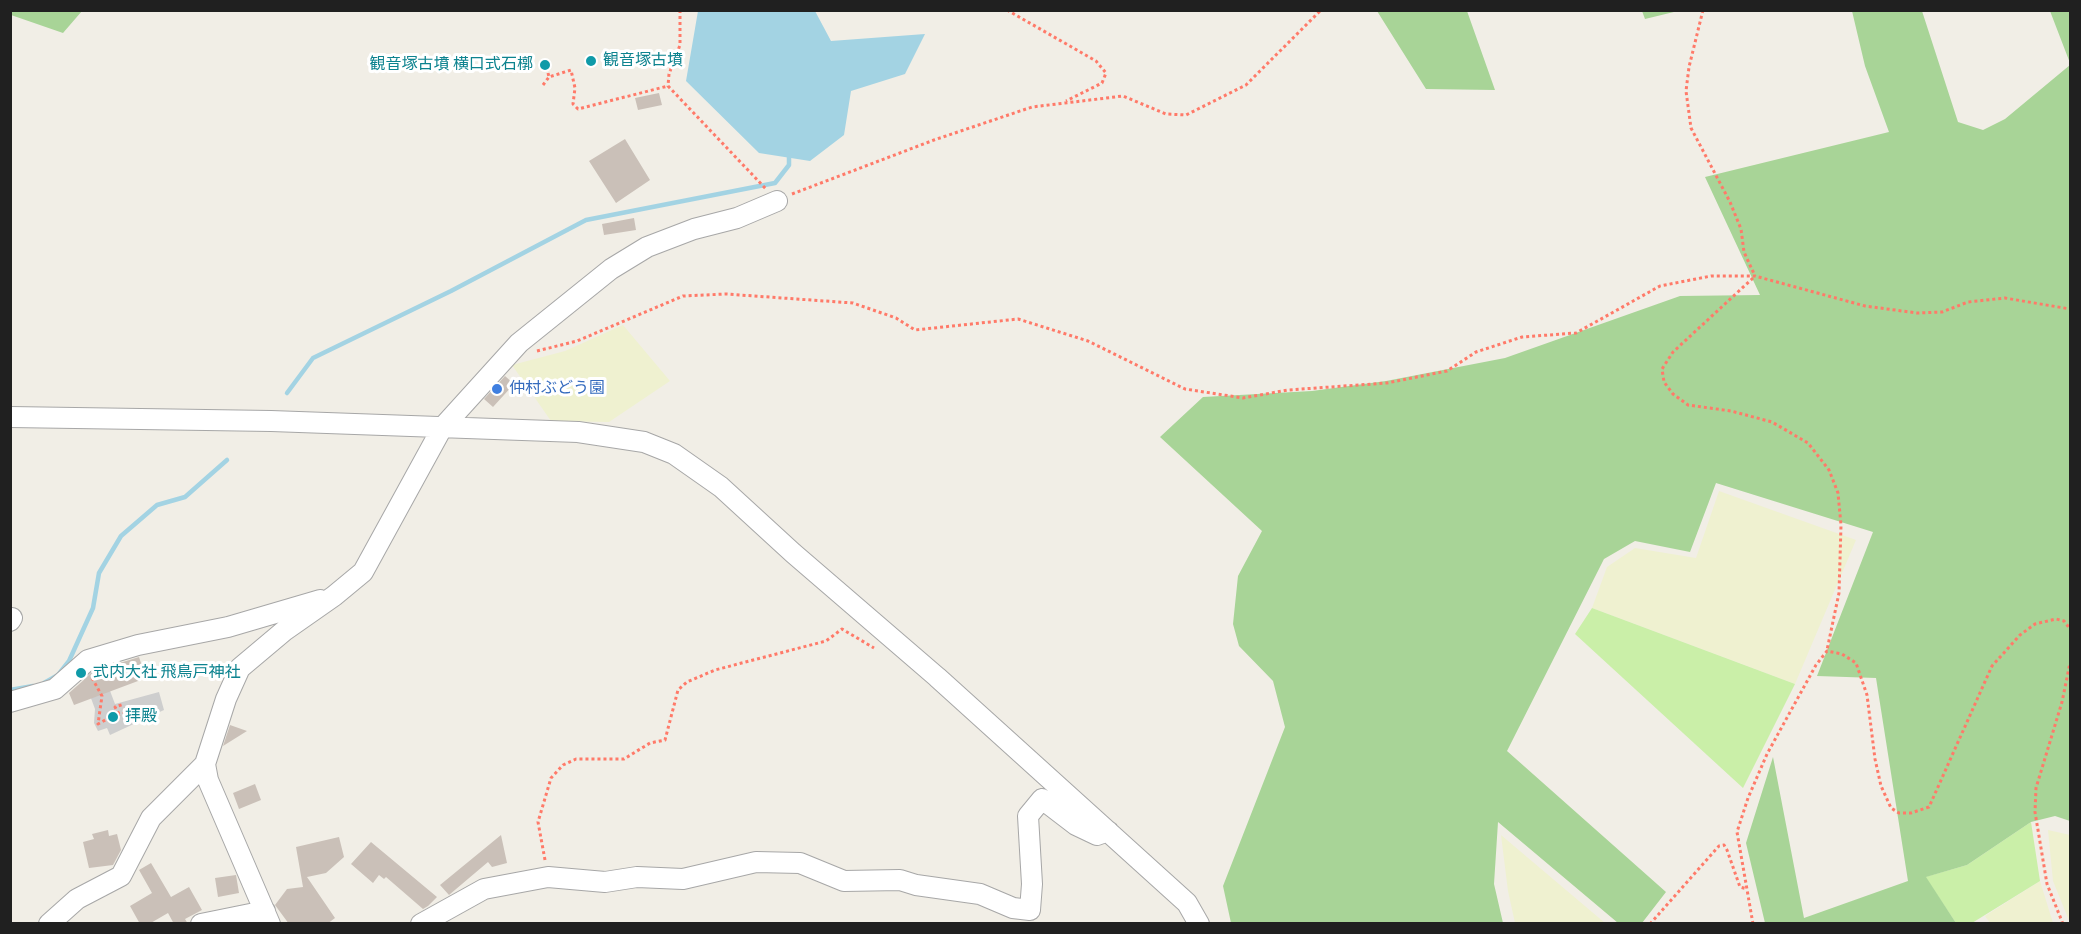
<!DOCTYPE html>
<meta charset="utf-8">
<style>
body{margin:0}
#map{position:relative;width:2081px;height:934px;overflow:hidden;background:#f1eee6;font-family:"Titillium Web",sans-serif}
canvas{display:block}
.frame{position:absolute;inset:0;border:12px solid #202020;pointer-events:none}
</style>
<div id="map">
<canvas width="2081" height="934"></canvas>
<div class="frame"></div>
</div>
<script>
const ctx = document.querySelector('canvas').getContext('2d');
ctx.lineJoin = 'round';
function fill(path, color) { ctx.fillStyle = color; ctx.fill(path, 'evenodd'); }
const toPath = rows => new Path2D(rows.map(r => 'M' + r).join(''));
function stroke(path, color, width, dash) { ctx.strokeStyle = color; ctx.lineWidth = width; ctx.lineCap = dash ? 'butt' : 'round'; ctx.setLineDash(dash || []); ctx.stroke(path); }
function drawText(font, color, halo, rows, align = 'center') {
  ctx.font = font + ' "Titillium Web","Noto Sans JP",sans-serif'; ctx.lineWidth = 6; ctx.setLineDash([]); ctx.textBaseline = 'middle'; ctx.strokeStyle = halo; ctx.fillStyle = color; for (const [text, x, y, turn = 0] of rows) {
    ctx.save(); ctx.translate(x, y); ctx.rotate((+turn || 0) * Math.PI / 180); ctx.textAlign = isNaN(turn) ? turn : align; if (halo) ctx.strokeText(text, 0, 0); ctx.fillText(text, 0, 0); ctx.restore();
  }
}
fill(toPath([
 [90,669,96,679,104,675,115,704,159,692,164,710,110,735,107,728,98,731,94,723,95,709,82,674]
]), '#cecece');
fill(toPath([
 [623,325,670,381,609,422,551,421,512,365,565,351],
 [1719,491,1856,540,1795,684,1592,608,1607,567,1635,548,1696,558],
 [2048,830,2070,835,2070,923,2053,881],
 [1501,835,1605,923,1515,923,1508,891],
 [2040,881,2053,923,1990,923,1985,916]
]), '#eff1d0');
fill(toPath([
 [1592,608,1795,684,1743,788,1575,634],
 [2031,822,2040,881,1972,923,1956,923,1925,877,1967,865]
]), '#caefa8');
fill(toPath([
 [11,10,82,10,82,11,63,33,11,15],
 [1377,11,1467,11,1495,90,1426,89],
 [1642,11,1678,11,1645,19],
 [1852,11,1922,11,1958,122,1983,130,2005,119,2070,65,2070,821,2055,816,2031,822,1967,865,1926,877,1956,923,1765,923,1746,843,1773,757,1804,918,1908,881,1876,678,1817,676,1873,532,1716,483,1690,552,1635,541,1604,559,1507,751,1666,892,1642,923,1618,923,1498,822,1494,884,1503,923,1231,923,1223,886,1285,727,1273,681,1239,646,1233,624,1238,576,1262,531,1160,437,1203,397,1312,391,1386,381,1505,358,1680,296,1760,295,1705,177,1889,132,1865,66],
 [2050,11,2070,11,2070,63]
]), '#a8d497');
fill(toPath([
 [698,11,815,11,831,41,925,34,905,74,851,91,844,135,810,161,759,153,686,81]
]), '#a3d3e3');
stroke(toPath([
 [287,393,313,358,451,291,586,220,775,183,789,165,789,154],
 [44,683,58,675,69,661,93,608,99,573,121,536,157,505,185,497,227,460],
 [10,690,33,686]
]), '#a3d3e3', 4.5);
fill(toPath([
 [659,93,662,105,638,110,635,98],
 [625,139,650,180,616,203,589,161],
 [634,218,636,230,604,235,602,224],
 [505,376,514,384,493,407,484,399],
 [139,657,146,678,74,705,69,693,94,671],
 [230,725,247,731,223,746],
 [255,784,261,800,239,809,233,793],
 [108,830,109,836,117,834,121,850,113,865,89,868,83,842,94,839,92,834],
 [501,835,507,863,492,867,488,862,449,895,440,885],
 [339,837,344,857,326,873,307,877,335,918,327,924,289,924,275,905,287,889,303,887,296,847],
 [371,842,437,897,428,906,423,909,386,877,384,879,379,875,373,883,351,864],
 [151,863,171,897,189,887,202,910,185,919,188,924,174,924,168,913,149,924,140,924,130,906,152,893,139,870],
 [236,875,239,893,218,897,215,878]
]), '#cac0b8');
const minor = toPath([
 [10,417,271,421,578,432,644,442,674,454,721,487,793,553,937,677,1187,903,1199,924],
 [10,621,12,618],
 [10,702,55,689,88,660,138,645,228,627,320,600],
 [49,924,77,899,121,876,151,818,205,764],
 [201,924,265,911],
 [270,924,208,780,205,764,226,699,240,668,284,631,334,596,363,572,442,428,519,343,611,269,647,247,694,229,737,218,777,201],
 [421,924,484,889,548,877,605,882,637,877,683,879,756,862,800,863,844,881,900,880,916,885,980,894,1013,908,1030,910,1032,884,1028,816,1042,799,1076,825,1097,835,1108,831]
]);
stroke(minor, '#a7a7a7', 22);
stroke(toPath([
 [680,10,680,45,669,74,668,86,766,189],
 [1007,10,1096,61,1106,73,1102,83,1066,101],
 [1703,10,1689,67,1686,91,1691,128,1730,202,1741,229,1744,252,1755,276],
 [548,73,549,77,571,70,575,88,573,104,578,109,668,86],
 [543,85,549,77],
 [792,194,934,140,1032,107,1123,96,1166,114,1186,115,1246,85,1321,10],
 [1753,278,1673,352,1662,369,1664,382,1673,394,1688,405,1731,411,1772,422,1808,443,1829,470,1838,493,1841,525,1839,593,1827,650],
 [537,351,577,341,683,296,726,294,853,303,896,318,915,330,1018,319,1088,341,1185,389,1243,398,1288,390,1387,383,1447,371,1476,352,1522,337,1576,333,1660,286,1711,276,1755,276,1865,306,1917,313,1942,312,1968,302,2005,298,2070,309],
 [92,678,102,696,98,724,109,718],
 [119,714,115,707,124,704],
 [117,715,146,707],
 [545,860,538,822,551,778,563,765,576,759,624,759,650,743,665,740,678,690,687,682,715,670,826,641,842,629,874,648],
 [1650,924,1719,846,1724,845,1727,850,1740,887,1747,889],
 [1753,924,1737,832,1748,798,1767,754,1816,665,1827,651,1842,654,1856,663,1867,695,1875,759,1881,786,1891,808,1899,813,1911,813,1929,807,1992,666,2020,635,2035,624,2056,619,2064,621,2070,629],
 [2063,924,2047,884,2035,812,2036,788,2062,702,2070,663]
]), '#ff7a69', 3, [3, 3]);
stroke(minor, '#fff', 20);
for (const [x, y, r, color] of [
 [591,61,6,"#0f9aa8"],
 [545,65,6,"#0f9aa8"],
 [497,389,6,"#3f7fe0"],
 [81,673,6,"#0f9aa8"],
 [113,717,6,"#0f9aa8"]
]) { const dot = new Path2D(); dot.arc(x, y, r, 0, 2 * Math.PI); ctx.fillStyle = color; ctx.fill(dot); stroke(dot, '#fff', 2); }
drawText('16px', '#0d838f', '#fff', [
 ["観音塚古墳",603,61],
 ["観音塚古墳 横口式石槨",533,65,"right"],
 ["式内大社 飛鳥戸神社",93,673],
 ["拝殿",125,717]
], 'left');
drawText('16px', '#366cbe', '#fff', [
 ["仲村ぶどう園",509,389]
], 'left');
</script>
